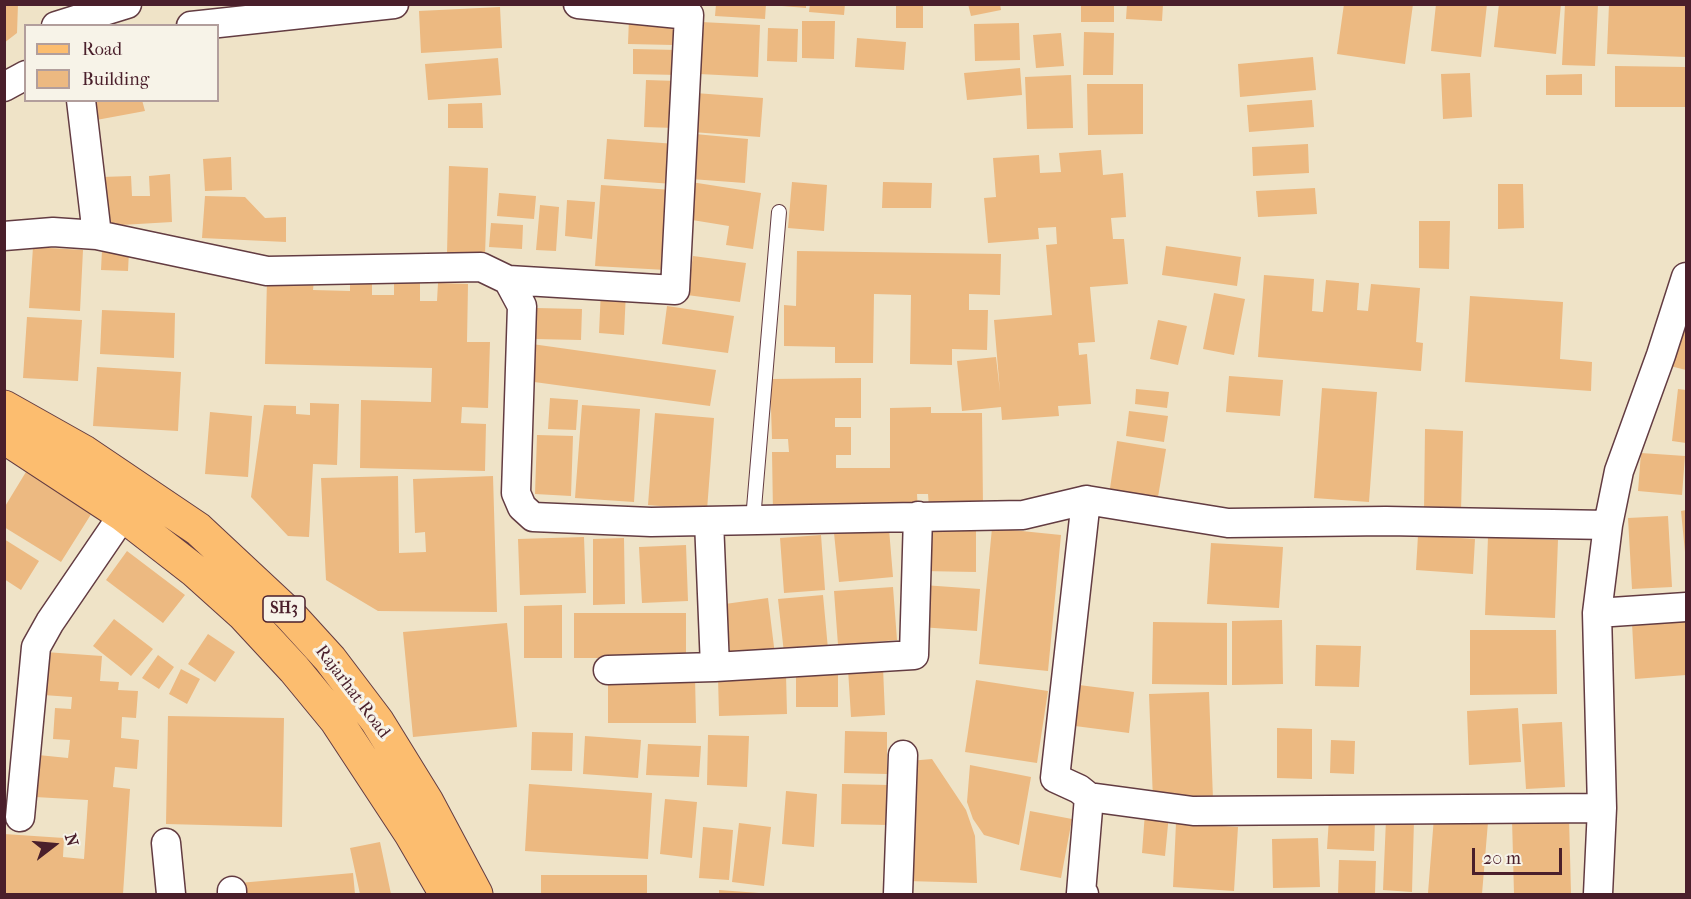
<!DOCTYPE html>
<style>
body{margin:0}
#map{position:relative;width:1691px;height:899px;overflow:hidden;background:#efe3c7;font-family:"IM FELL French Canon",serif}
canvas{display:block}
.frame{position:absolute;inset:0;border:6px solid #4a1f2b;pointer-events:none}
.legend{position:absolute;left:24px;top:24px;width:195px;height:78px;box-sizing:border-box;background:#f7f3e8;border:2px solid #b29e9c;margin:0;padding:8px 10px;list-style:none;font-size:18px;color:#4a1f2b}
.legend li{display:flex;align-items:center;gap:12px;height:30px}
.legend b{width:30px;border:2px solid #b29e9c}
.north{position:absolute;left:24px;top:815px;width:60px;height:60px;-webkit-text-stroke:4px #f7f3e8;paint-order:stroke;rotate:74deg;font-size:16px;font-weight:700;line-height:24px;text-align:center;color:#4a1f2b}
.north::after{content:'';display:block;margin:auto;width:21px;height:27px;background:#4a1f2b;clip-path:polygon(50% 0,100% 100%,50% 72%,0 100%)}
.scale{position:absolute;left:1472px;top:848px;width:90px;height:27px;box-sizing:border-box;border:3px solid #4a1f2b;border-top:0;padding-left:8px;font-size:18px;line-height:21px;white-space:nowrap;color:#4a1f2b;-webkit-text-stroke:4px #f7f3e8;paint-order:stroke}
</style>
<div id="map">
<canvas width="1691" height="899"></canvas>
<div class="frame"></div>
<ul class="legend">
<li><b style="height:8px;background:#fcbd6f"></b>Road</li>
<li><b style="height:16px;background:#ecb981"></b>Building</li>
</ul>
<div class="north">N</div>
<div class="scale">20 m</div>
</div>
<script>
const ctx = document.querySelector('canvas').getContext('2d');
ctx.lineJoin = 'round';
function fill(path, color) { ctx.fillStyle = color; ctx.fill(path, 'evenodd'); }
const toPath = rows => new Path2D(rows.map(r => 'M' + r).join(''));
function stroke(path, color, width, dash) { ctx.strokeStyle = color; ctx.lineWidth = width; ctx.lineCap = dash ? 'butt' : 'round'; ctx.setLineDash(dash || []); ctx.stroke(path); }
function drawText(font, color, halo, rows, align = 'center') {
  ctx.font = font + ' "IM FELL French Canon",serif'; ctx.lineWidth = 6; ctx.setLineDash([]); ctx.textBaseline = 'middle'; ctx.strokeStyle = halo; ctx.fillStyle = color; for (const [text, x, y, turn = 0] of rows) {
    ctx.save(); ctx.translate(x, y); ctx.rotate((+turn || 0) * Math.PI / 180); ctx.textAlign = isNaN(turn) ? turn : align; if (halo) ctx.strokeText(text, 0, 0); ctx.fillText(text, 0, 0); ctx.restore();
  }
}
fill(toPath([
 [4,4,18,4,17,33,4,43],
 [716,4,766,4,765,19,715,16],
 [782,4,806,4,806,8,782,6],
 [810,4,845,4,844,15,809,12],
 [896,4,923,4,923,28,896,28],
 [968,4,1000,4,1001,10,971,16],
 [1081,4,1114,4,1114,22,1081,22],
 [1127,4,1163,4,1162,21,1126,19],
 [1344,4,1413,4,1405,64,1337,54],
 [1436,4,1487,4,1481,57,1431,51],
 [1499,4,1561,4,1556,54,1494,47],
 [1565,4,1598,4,1595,66,1562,65],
 [1609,4,1686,4,1686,57,1607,54],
 [500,7,502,48,421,53,419,11],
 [629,18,674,20,673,45,628,44],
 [802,21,835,21,834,59,802,58],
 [701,22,760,25,758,77,699,74],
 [1019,23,1020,60,975,61,974,24],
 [768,28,798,29,797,62,767,61],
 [1084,32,1114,33,1113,75,1083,75],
 [1061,33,1064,66,1036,68,1033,35],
 [857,38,906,42,904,70,855,67],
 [633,49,678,50,678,75,633,74],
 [1313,57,1316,90,1240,97,1238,64],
 [498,58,501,95,428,100,425,64],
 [1615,66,1686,67,1686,107,1615,107],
 [1020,68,1022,95,967,100,964,73],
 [1470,73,1472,117,1443,119,1441,74],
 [1582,74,1582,95,1546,95,1546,75],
 [1071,75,1073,128,1027,129,1025,77],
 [646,80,677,81,675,128,644,127],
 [1087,84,1143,84,1143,134,1088,135],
 [695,93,763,98,760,137,692,132],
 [87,100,142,100,145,111,91,121],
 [1312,100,1314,127,1249,132,1247,105],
 [482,103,483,128,448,128,448,104],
 [695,134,748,139,745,183,691,179],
 [607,139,676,144,673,184,604,179],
 [1308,144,1309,173,1253,176,1252,147],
 [1101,150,1103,175,1123,173,1126,217,1111,218,1113,239,1124,239,1128,284,1090,287,1095,342,1078,343,1079,355,1087,354,1091,404,1058,406,1059,416,1002,420,1001,407,962,411,957,361,996,357,1000,392,994,320,1052,315,1046,245,1057,244,1056,227,1038,228,1039,239,988,243,984,198,996,197,993,158,1039,155,1040,173,1061,172,1059,153],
 [231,157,232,190,205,191,203,159],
 [449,166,488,168,485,255,447,254],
 [170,174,172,222,104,226,102,177,131,176,132,196,150,196,149,176],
 [691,182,761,193,753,249,726,245,729,226,686,219],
 [792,182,827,185,824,231,788,228],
 [883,182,932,183,931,208,882,208],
 [1498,184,1523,184,1524,228,1498,229],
 [601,185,672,190,666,270,595,266],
 [1315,188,1317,214,1258,217,1256,191],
 [499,193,536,196,534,219,497,216],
 [205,196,245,197,265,218,286,217,286,242,202,238],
 [567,200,595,202,592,239,565,236],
 [540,205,559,207,556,251,536,250],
 [1419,221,1450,221,1449,269,1419,268],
 [491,223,523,225,522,249,489,247],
 [1166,246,1241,257,1237,286,1162,275],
 [33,247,83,250,80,311,29,308],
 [102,250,129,251,128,271,101,270],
 [797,251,1001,254,1000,295,969,294,969,310,988,310,987,350,952,349,952,365,910,364,911,295,874,294,873,363,835,363,835,347,784,346,784,305,796,306],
 [693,256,746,263,740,302,687,295],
 [1264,275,1314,279,1312,311,1323,312,1326,280,1359,283,1357,310,1368,311,1371,284,1420,288,1416,342,1423,343,1421,371,1258,357],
 [267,279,314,280,313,290,350,291,350,281,372,282,372,295,394,295,394,282,420,283,420,301,437,301,438,283,468,284,467,342,490,342,488,408,462,407,461,423,486,424,485,471,360,468,361,400,431,402,432,368,265,364],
 [601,289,626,291,624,335,599,333],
 [1214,293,1245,299,1234,355,1203,349],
 [1470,296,1563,302,1560,359,1592,362,1591,391,1465,382],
 [667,306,734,316,728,353,662,344],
 [536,308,582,309,581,340,535,339],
 [102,310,175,313,174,358,100,354],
 [27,317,82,320,78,381,23,378],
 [1686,318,1686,370,1670,366],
 [1158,320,1187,326,1178,365,1150,359],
 [532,344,716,370,710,406,527,381],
 [97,367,181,372,178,431,93,426],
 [1229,376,1283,380,1280,416,1226,412],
 [861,378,861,418,835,418,835,427,851,427,851,455,836,455,836,468,890,468,890,408,931,407,931,413,982,413,983,507,929,508,928,494,917,494,918,511,773,513,772,452,789,452,788,439,772,439,770,379],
 [1322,388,1377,392,1369,502,1314,498],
 [1136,389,1169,392,1167,408,1135,404],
 [1678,389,1686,390,1686,443,1672,441],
 [550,398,578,400,576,430,548,429],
 [310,403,339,404,337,465,313,464,309,537,288,536,251,497,264,405,296,406,296,414,310,415],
 [582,405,640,409,634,502,575,498],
 [1129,411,1168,416,1164,442,1126,436],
 [210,412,252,416,248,477,205,474],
 [655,413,714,418,707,510,648,505],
 [1425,429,1463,431,1461,512,1424,511],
 [537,435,573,436,571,496,535,494],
 [1117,441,1166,449,1157,503,1109,495],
 [1641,453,1685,456,1682,495,1638,491],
 [29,467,95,508,61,562,4,527,4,508],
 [398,476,399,553,426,552,425,532,415,533,413,479,493,476,497,612,378,611,326,580,321,478],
 [1686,510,1686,552,1685,552,1681,511],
 [1668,516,1672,587,1632,589,1628,518],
 [922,528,976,529,976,572,922,571],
 [992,528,1061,535,1048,671,979,664],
 [889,529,893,577,839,582,834,533],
 [821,535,825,590,784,593,780,538],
 [1418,535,1475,539,1473,574,1416,570],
 [584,537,586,593,520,595,518,539],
 [1488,537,1558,540,1555,618,1485,615],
 [624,538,625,604,593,605,593,539],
 [4,539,39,561,21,590,4,579],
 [1211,543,1283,547,1279,608,1207,604],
 [686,545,688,601,642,603,639,547],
 [127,551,185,595,163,623,106,580],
 [923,585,980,589,977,631,920,627],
 [893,587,897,640,838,645,834,591],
 [823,595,828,649,784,653,778,599],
 [768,598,775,655,731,660,725,604],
 [562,605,562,658,524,658,524,606],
 [574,613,686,613,686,658,574,658],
 [114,619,153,649,131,676,93,646],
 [1282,620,1283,684,1232,685,1232,621],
 [1686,620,1686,675,1635,679,1632,623],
 [1153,622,1227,623,1227,685,1152,684],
 [507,623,517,727,413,737,403,632],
 [1470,630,1556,630,1557,694,1470,695],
 [208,634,235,652,215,682,188,664],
 [1316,645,1361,646,1359,687,1315,686],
 [45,652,102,656,100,681,119,682,118,690,138,691,136,718,122,717,121,738,139,740,137,769,115,767,113,787,130,789,123,894,4,894,4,834,64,838,63,857,84,859,88,800,35,797,38,755,68,758,70,740,53,739,55,708,71,709,72,697,43,695],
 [158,655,174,667,159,689,142,678],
 [883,667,885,715,851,717,848,669],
 [181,669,200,679,187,704,169,694],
 [796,672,838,672,838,707,796,707],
 [786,674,787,714,719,716,718,677],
 [608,676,695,676,696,723,608,723],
 [976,680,1048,691,1037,763,965,752],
 [1079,685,1134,692,1129,733,1075,726],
 [1209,692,1213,799,1153,801,1149,694],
 [1518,708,1521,762,1469,765,1467,711],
 [168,716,284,718,282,827,166,824],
 [1562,722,1565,787,1526,789,1522,724],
 [1277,728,1312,729,1312,779,1277,778],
 [845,731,887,732,887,774,844,773],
 [532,732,573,733,572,771,531,770],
 [708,735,749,736,747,787,707,785],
 [585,736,641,740,638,778,583,774],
 [1331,740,1355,741,1354,774,1330,773],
 [648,744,701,746,699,777,646,775],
 [932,759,966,810,975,836,977,883,907,881,909,761],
 [970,765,1031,777,1019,845,984,835,973,819,967,802],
 [529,784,652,793,648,859,525,851],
 [842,784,889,785,888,825,841,824],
 [786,791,817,794,814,847,782,844],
 [665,799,697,802,692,858,660,854],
 [1030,811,1072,819,1061,878,1020,870],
 [1145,812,1169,814,1165,856,1142,853],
 [1434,817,1488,822,1482,894,1428,893],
 [1329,818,1375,820,1374,851,1327,849],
 [1569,818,1571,893,1514,894,1512,819],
 [1386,819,1414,820,1412,892,1383,890],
 [739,823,771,827,764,886,732,882],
 [1176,823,1238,827,1234,891,1173,887],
 [703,827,733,830,729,880,699,878],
 [1318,838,1320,887,1273,888,1272,839],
 [380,842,391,894,360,894,350,848],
 [1339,860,1376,861,1375,894,1338,894],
 [353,873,355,894,240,894,239,883],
 [541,875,647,875,647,894,541,894],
 [719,890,759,893,759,894,719,894]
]), '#ecb981');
const service = toPath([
 [753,520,779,212]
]);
const minor = toPath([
 [56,26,127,4],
 [191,26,394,4],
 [4,87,26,75],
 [81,100,97,235,267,271,481,267,508,280,522,306,516,493,522,507,533,517,651,522,1023,515,1086,500,1228,523,1386,521,1608,525],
 [4,236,53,232,97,235],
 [508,280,675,290,689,15,578,4],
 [709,521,715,667],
 [1597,613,1686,607],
 [608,670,715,667,914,655,918,516],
 [1089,797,1193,811,1602,808],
 [20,817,36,647,50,622,123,515],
 [166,843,171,894],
 [232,891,232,894],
 [898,894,903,755],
 [1084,894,1081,893,1089,797,1079,789,1055,778,1086,500],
 [1598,894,1602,808,1597,613,1608,525,1619,471,1661,355,1686,277]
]);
const primary = toPath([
 [4,407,84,452,198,529,289,614,330,659,377,721,427,802,476,894],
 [4,437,123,515,195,571,244,615,294,669,336,720,411,834,446,894]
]);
stroke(service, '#633c42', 16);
stroke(minor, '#633c42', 31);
stroke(primary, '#633c42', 35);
stroke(service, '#fff', 14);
stroke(minor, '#fff', 28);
stroke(primary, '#fcbd6f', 33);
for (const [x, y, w] of [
 [284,609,42]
]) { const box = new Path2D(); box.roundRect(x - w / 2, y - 13, w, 26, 4.5); ctx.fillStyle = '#f7f3e8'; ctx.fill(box); stroke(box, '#4a1f2b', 1.5); }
drawText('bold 16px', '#4a1f2b', null, [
 ["SH3",284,609]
]);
drawText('18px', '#4a1f2b', '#f7f3e8', [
 ["Rajarhat Road",352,692,53]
]);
</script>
